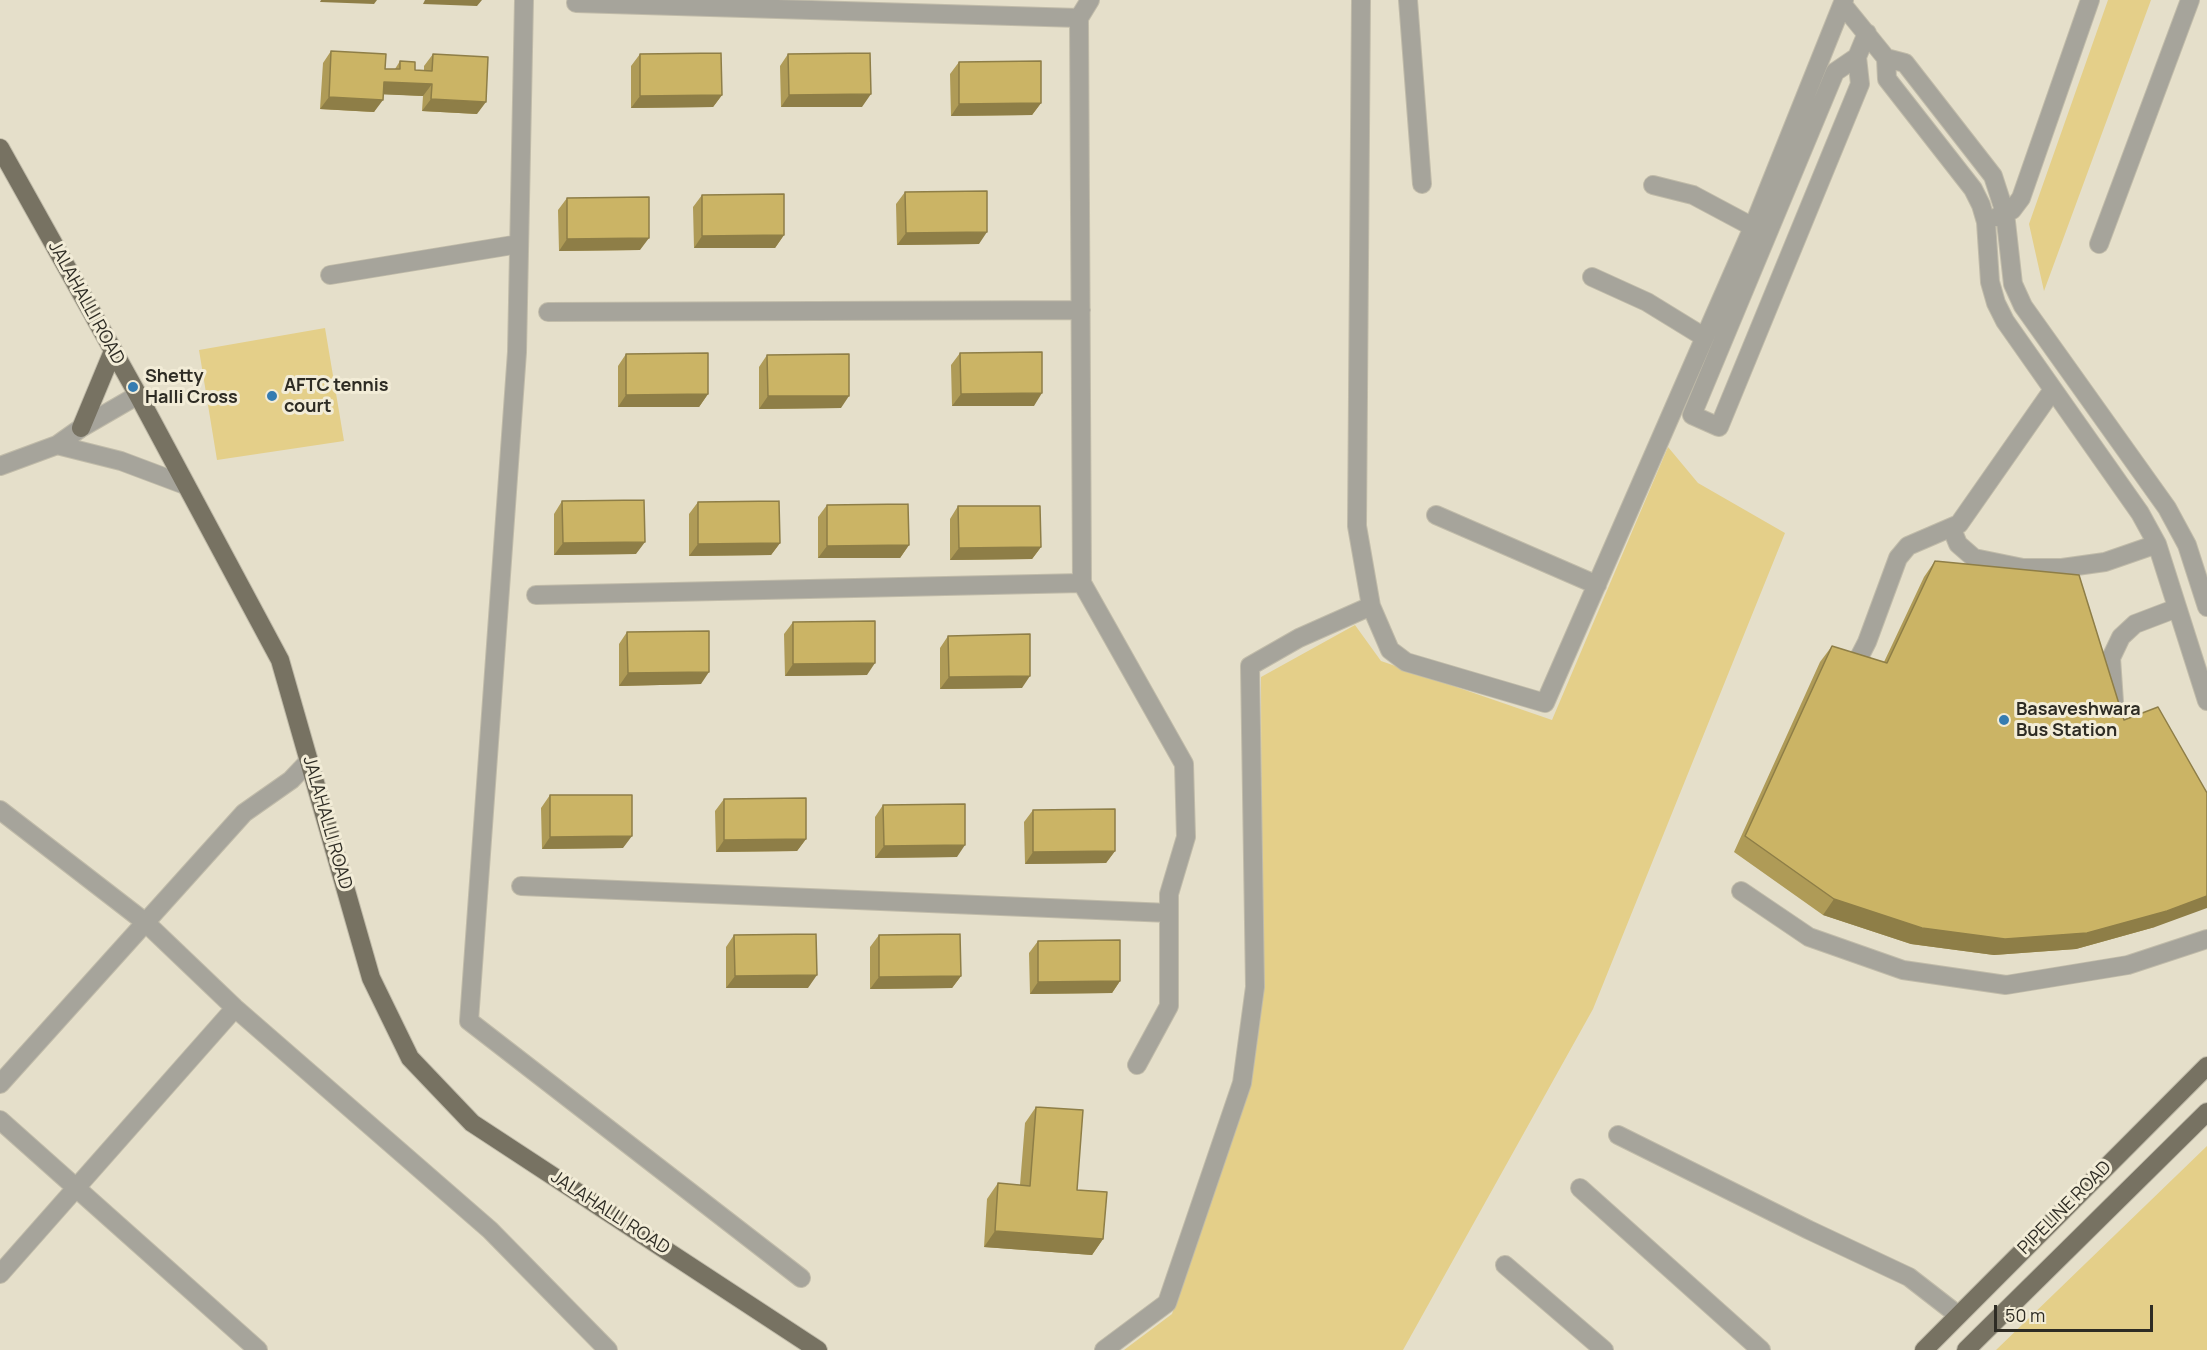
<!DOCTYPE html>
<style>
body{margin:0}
#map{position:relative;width:2207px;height:1350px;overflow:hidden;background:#e5dfca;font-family:Manrope,sans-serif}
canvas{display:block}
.scale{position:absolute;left:1994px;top:1305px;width:159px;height:27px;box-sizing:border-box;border:3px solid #2e2c24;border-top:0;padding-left:8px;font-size:18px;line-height:21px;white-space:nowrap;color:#2e2c24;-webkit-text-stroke:4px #f2ecd7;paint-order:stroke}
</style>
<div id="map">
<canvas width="2207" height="1350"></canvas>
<div class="scale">50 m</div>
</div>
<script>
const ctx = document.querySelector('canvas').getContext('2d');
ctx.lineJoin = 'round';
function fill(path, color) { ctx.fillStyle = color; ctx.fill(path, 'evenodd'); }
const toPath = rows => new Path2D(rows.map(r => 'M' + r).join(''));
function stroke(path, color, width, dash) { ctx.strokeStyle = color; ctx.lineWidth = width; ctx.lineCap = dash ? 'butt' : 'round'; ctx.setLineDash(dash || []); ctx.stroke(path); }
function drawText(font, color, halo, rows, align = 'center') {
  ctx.font = font + ' Manrope,sans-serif'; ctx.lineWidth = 6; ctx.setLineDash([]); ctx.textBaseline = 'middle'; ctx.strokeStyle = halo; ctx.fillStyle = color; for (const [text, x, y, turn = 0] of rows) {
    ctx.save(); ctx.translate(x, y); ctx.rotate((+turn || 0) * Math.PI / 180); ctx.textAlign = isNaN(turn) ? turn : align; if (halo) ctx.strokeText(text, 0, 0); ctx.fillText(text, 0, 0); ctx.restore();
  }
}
fill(toPath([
 [2108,0,2151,0,2044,291,2029,224],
 [325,328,344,441,217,460,199,350],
 [1668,447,1698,483,1785,533,1593,1009,1403,1350,1124,1350,1172,1314,1249,1083,1262,1002,1261,677,1355,625,1381,661,1552,720],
 [2207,1146,2207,1350,1996,1350]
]), '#e4cf89');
const minor = toPath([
 [524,0,517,352,469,1021,801,1278],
 [1090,0,1079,18,1082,583,1184,764,1186,837,1169,894,1169,1006,1137,1065],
 [1361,0,1357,526,1371,606,1390,650,1406,662,1545,703,1753,227,1844,0],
 [1408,0,1422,184],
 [576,3,1079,18],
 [1843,5,1886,58,1905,63,1993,176,2005,213,2013,284,2023,306,2167,508,2187,545,2207,607],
 [1857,57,1860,84,1719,427,1692,415,1835,72,1857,57,1867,33],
 [1886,58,1887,79,1973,189,1981,205,1986,222,1990,282,1996,303,2005,321,2140,513,2157,544,2207,701],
 [1653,185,1693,195,1753,227],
 [1997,217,2012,210,2021,198,2090,0],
 [2099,244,2190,0],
 [330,275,519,244],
 [1592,277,1647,302,1704,337],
 [548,312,1081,310],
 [57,445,121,461,185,485],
 [0,466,57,445,81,428,138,395],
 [1436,515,1597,585],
 [1952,529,1958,544,1974,558,2023,568,2062,568,2105,562,2157,544],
 [536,595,1082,583],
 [1850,675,1867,642,1898,558,1908,546,1959,524,2052,391],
 [2114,702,2111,658,2121,637,2135,624,2177,608],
 [0,810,145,922,235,1008,490,1230,608,1350],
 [521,886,1169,913],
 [1741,891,1809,937,1903,970,2006,985,2128,965,2207,939],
 [0,1084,244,813,291,780,309,761],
 [0,1120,258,1350],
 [1618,1135,1809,1230,1909,1277,1958,1315],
 [1580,1188,1761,1350],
 [1505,1265,1604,1350],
 [0,1274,235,1008],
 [1104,1350,1167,1303,1242,1083,1255,987,1250,666,1299,638,1371,606]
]);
const major = toPath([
 [0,148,138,395,280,660,371,978,410,1058,472,1123,818,1350],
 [81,428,113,351],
 [1924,1350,2207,1066],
 [1966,1350,2207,1112]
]);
stroke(minor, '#c0bba9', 20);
stroke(major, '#c0bba9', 20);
stroke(minor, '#a6a49b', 18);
stroke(major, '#777262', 18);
fill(toPath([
 [331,51,385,69,395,69,400,61,415,70,424,71,424,66,433,54,477,114,422,111,423,96,383,94,374,112,320,109,323,63],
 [640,54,722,95,713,107,631,108,631,66],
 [788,54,862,107,781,107,780,66],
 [959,62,1041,103,1032,115,951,116,950,74],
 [905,192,979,244,897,245,896,204],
 [702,195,784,235,775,248,694,248,693,207],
 [567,198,640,250,559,251,558,210],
 [960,353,1034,406,952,406,951,365],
 [626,354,708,394,699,407,618,407,618,366],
 [767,355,841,408,759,409,759,367],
 [562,501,636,554,554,555,554,514],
 [698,502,780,543,771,555,689,556,689,514],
 [827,505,909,545,900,558,818,558,818,517],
 [958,506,1041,547,1032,559,950,560,950,519],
 [1935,561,2155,927,2076,949,1994,955,1911,944,1823,915,1734,852,1820,662,1832,646,1884,662,1924,577],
 [793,622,867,675,785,676,784,634],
 [627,632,701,684,619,686,619,644],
 [948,636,1022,688,940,689,940,648],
 [550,795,623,848,542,849,541,808],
 [724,799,806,839,797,851,716,852,715,811],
 [883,805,957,857,875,858,875,817],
 [1033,810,1115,851,1106,863,1025,864,1024,822],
 [734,935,808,988,726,988,726,947],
 [879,935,961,976,952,988,870,989,870,947],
 [1038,941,1120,981,1112,993,1030,994,1029,953],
 [1036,1107,1077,1190,1103,1239,1092,1255,984,1247,987,1199,998,1183,1020,1185,1025,1123]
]), '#af9b57');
fill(toPath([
 [321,0,377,0,374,4,320,2],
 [425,0,482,0,477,6,423,4],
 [384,82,432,84,423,96,375,94],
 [871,94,862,107,781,107,789,95],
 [722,95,713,107,631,108,640,96],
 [329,97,383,100,374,112,320,109],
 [431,99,486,102,477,114,422,111],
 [1041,103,1032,115,951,116,959,104],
 [987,232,979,244,897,245,906,233],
 [784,235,775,248,694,248,702,236],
 [649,238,640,250,559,251,567,239],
 [1042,393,1034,406,952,406,961,394],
 [708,394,699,407,618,407,626,395],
 [768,396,849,396,841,408,759,409],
 [645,542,636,554,554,555,563,543],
 [780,543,771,555,689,556,698,544],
 [909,545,900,558,818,558,827,546],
 [1041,547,1032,559,950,560,959,548],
 [875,663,867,675,785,676,793,664],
 [709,672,701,684,619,686,628,673],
 [1030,676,1022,688,940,689,949,677],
 [632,836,623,848,542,849,550,837],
 [806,839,797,851,716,852,724,840],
 [965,845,957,857,875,858,884,846],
 [1115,851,1106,863,1025,864,1033,852],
 [2207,896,2207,908,2155,927,2076,949,1994,955,1911,944,1823,915,1834,899],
 [817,975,808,988,726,988,735,976],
 [961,976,952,988,870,989,879,977],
 [1120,981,1112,993,1030,994,1038,982],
 [995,1231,1103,1239,1092,1255,984,1247]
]), '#8e7e47');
const building = toPath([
 [331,51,386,54,385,69,400,69,400,61,415,62,415,70,432,71,433,54,488,57,486,102,431,99,432,84,384,82,383,100,329,97,331,51],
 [721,53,722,95,640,96,640,54,721,53],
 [870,53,871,94,789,95,788,54,870,53],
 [1041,61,1041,103,959,104,959,62,1041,61],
 [987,191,987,232,906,233,905,192,987,191],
 [784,194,784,235,702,236,702,195,784,194],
 [649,197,649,238,567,239,567,198,649,197],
 [1042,352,1042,393,961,394,960,353,1042,352],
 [708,353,708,394,626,395,626,354,708,353],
 [849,354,849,396,768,396,767,355,849,354],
 [644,500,645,542,563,543,562,501,644,500],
 [779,501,780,543,698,544,698,502,779,501],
 [908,504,909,545,827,546,827,505,908,504],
 [958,506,1040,506,1041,547,959,548,958,506],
 [1935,561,2079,575,2124,720,2158,707,2207,793,2207,896,2167,911,2087,933,2005,939,1922,928,1834,899,1745,836,1832,646,1887,663,1935,561],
 [875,621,875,663,793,664,793,622,875,621],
 [709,631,709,672,628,673,627,632,709,631],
 [1030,634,1030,676,949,677,948,636,1030,634],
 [550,795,632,795,632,836,550,837,550,795],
 [806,798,806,839,724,840,724,799,806,798],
 [965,804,965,845,884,846,883,805,965,804],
 [1115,809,1115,851,1033,852,1033,810,1115,809],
 [816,934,817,975,735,976,734,935,816,934],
 [960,934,961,976,879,977,879,935,960,934],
 [1120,940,1120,981,1038,982,1038,941,1120,940],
 [1036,1107,1083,1110,1077,1190,1107,1192,1103,1239,995,1231,998,1183,1030,1186,1036,1107]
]);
fill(building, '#cbb465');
stroke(building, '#8e7e47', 1.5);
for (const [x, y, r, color] of [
 [133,387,6,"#357cb1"],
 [272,396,6,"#357cb1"],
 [2004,720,6,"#357cb1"]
]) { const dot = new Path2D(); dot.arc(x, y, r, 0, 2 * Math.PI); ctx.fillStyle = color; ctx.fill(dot); stroke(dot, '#f2ecd7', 2); }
drawText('18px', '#2e2c24', '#f2ecd7', [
 ["JALAHALLI ROAD",86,303,61],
 ["JALAHALLI ROAD",327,823,74],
 ["PIPELINE ROAD",2065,1208,-45],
 ["JALAHALLI ROAD",610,1213,33]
]);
drawText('bold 18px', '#2e2c24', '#f2ecd7', [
 ["Shetty",145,377],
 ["Halli Cross",145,398],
 ["AFTC tennis",284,386],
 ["court",284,407],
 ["Basaveshwara",2016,710],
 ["Bus Station",2016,731]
], 'left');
</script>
